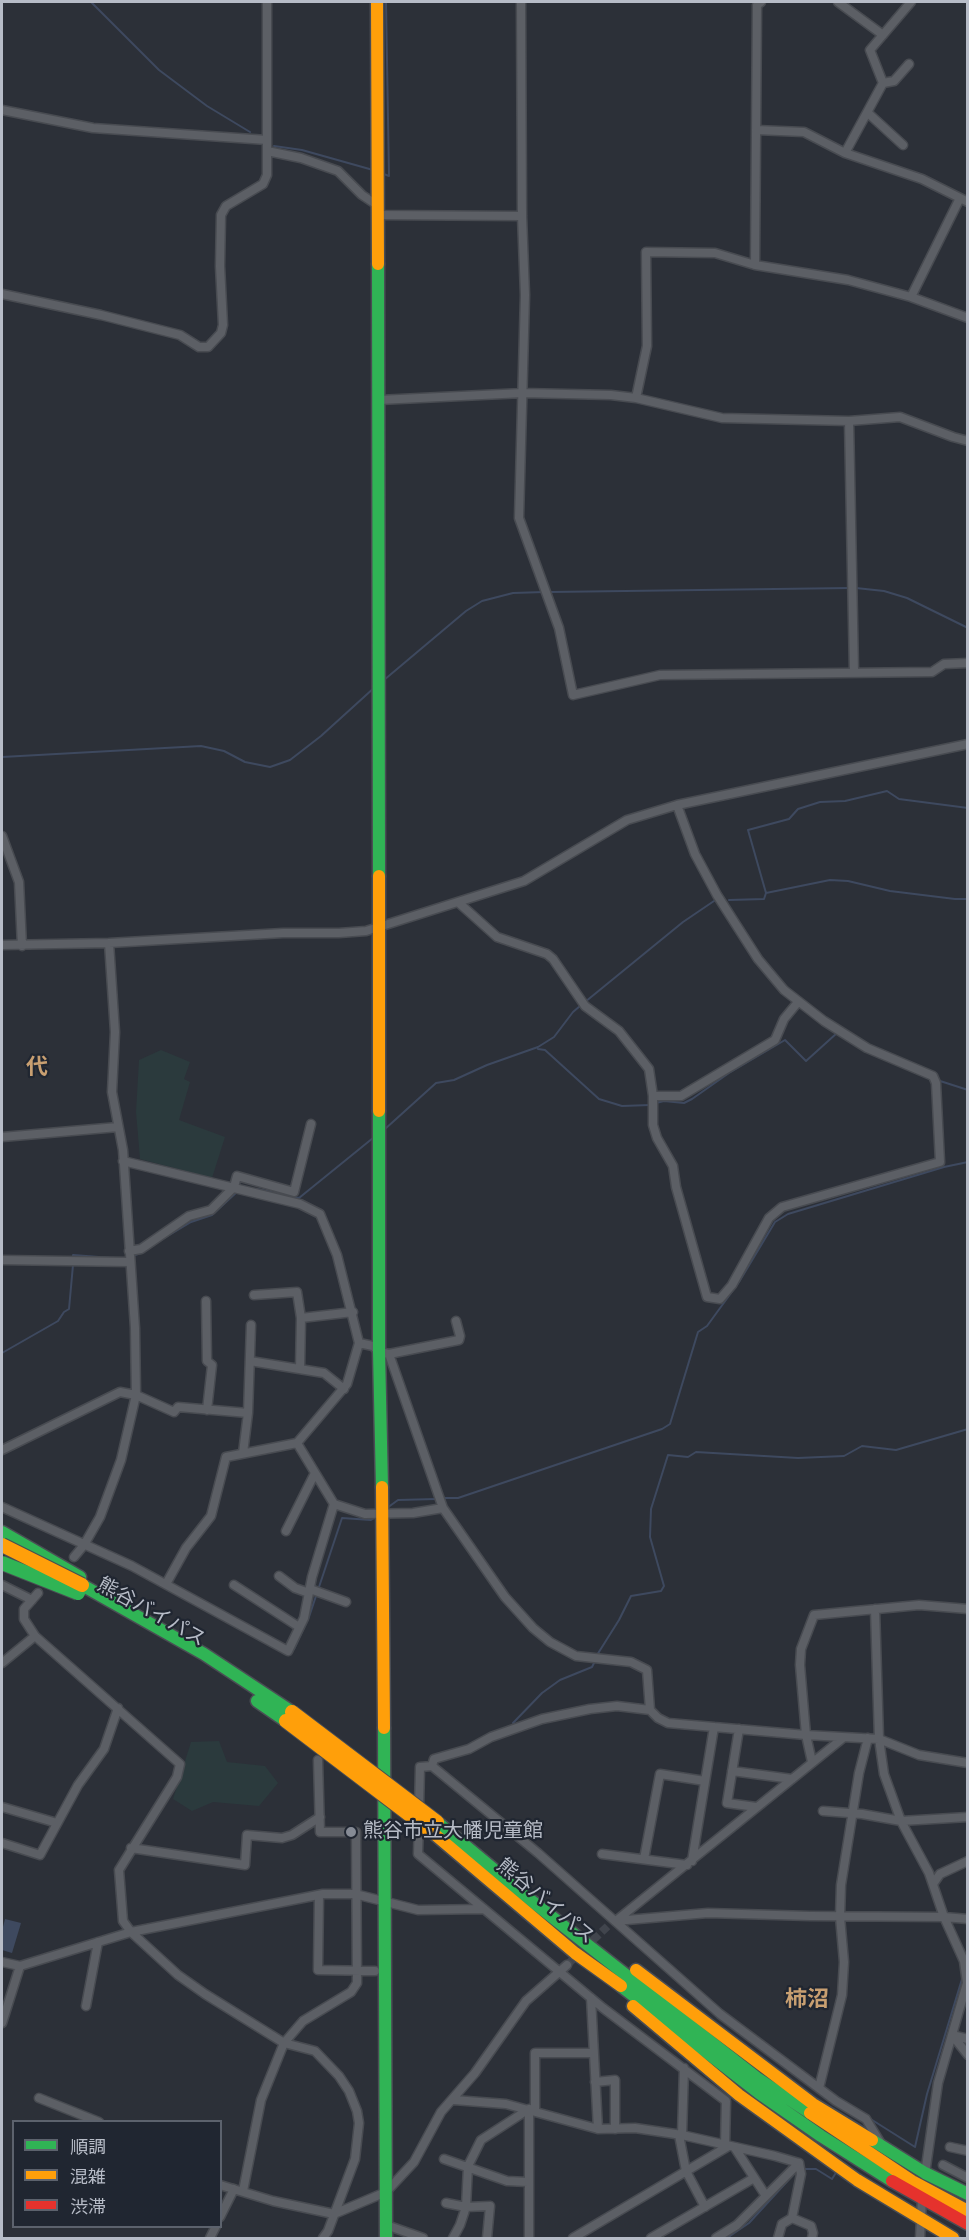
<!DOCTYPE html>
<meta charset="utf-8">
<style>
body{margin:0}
#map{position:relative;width:969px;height:2240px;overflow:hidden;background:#2c3038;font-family:"Roboto Condensed","Noto Sans JP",sans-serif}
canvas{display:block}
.frame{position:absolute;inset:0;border:3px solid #b7bcc7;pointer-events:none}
.legend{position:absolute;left:12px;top:2120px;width:210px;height:108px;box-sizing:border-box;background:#202631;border:2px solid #5c626d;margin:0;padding:8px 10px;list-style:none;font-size:18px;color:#b7bcc7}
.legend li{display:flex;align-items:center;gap:12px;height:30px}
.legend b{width:30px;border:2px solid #5c626d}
</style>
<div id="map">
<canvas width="969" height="2240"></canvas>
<div class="frame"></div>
<ul class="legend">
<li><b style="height:8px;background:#30b455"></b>順調</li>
<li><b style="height:8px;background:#ff9f0a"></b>混雑</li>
<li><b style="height:8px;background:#e5322d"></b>渋滞</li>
</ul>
</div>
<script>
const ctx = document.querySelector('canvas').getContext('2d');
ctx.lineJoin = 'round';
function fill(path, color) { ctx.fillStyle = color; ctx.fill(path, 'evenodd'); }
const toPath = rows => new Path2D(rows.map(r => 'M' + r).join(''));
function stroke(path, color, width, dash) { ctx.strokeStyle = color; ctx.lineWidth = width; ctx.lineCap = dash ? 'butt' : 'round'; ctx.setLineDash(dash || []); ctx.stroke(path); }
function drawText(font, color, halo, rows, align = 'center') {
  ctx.font = font + ' "Roboto Condensed","Noto Sans JP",sans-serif'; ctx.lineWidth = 4.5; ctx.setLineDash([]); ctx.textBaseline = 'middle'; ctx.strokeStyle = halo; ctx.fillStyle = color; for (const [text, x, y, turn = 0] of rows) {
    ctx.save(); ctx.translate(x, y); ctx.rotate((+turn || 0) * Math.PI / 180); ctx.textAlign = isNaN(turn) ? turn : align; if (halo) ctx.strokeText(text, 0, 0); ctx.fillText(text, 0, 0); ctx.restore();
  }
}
fill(toPath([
 [161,1050,190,1062,184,1079,190,1082,179,1120,225,1137,212,1178,140,1159,136,1112,139,1060],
 [219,1741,227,1762,265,1766,278,1783,259,1806,213,1802,192,1811,173,1799,191,1742]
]), '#2b3a3d');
fill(toPath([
 [5,1919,21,1923,12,1953,2,1950,2,1931]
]), '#3e495f');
stroke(toPath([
 [91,2,159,70,207,106,250,132],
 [274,146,302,150,373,170],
 [381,173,389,176,386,2],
 [856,588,884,591,907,598,968,628],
 [550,592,850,588],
 [384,680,466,611,482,601,513,593,544,592],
 [2,757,201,746,224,751,245,762,270,767,290,760,321,736,375,687],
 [766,893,830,880,848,881,890,891,955,899,968,899],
 [729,900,764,899,766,893,748,830,789,819,798,809,820,802,845,801,887,791,899,799,968,808],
 [585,1002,683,922,714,901],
 [538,1049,545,1050,599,1099,622,1106,650,1105],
 [937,1080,968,1090],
 [656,1103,664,1101,684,1103,692,1099,729,1073,785,1040,806,1061,837,1033],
 [385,1129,436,1083,454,1080,487,1065,538,1047,554,1037,573,1012,580,1006],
 [257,1189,299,1198,373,1138],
 [161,1240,191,1222,212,1215,238,1191],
 [132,1256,144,1252],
 [73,1259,73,1255,112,1258],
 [2,1353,58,1321,64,1312,69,1309,73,1265],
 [442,1498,458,1498,662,1429,670,1424,698,1332,707,1326,739,1282,775,1222,788,1214,944,1167,968,1162],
 [387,1508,398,1500,436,1499],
 [294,1649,309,1617,342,1518,371,1520,376,1517],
 [597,1655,619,1620,631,1596,661,1591,664,1586,650,1537,651,1509,668,1455,688,1457,696,1452,798,1458,844,1456,862,1446,896,1450,968,1429],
 [513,1723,542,1693,560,1680,592,1667,595,1661],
 [869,2118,915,2147,927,2094,962,1979],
 [802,2169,816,2169,832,2179,837,2171],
 [727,2238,749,2223,793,2175]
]), '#3e495f', 2);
stroke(toPath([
 [567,1965,612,1922]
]), '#41454d', 8, [8, 4]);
const street = toPath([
 [521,2,522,216,525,295,519,518,559,628,573,695,660,675,932,672,944,664,968,663],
 [838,2,883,35],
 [883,83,894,81,909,64],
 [2,110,93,128,267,140],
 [868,113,903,145],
 [756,130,804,132,845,153,922,179,968,202],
 [267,151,301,158,338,171,362,195,377,205],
 [845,153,883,83,870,50,911,2],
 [378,215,522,216],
 [755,265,757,5,761,2],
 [2,294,101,315,180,335,199,347,208,347,221,333,223,325,220,266,221,215,226,206,263,184,267,175,267,2],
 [911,297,960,198],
 [636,398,647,346,646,252,715,253,755,265,848,280,911,297,968,318],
 [379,400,523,393,611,395,636,398,722,418,849,421,900,417,953,437,968,441],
 [849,421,854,672],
 [2,836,19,882,22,946],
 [459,903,497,937,547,954,553,959,585,1006,619,1031,649,1069,653,1096,653,1125,657,1138,673,1166,676,1187,707,1297,720,1299,732,1285,769,1218,782,1207,940,1162,936,1083,933,1076,867,1048,824,1021,784,990,758,959,717,895,695,854,677,805],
 [2,945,109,943,283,933,339,933,366,931,524,881,627,820,677,805,968,744],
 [653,1096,681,1096,775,1040,784,1019,798,1002],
 [2,1137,118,1127],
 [123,1161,300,1204,320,1214,337,1255,359,1343,373,1346,379,1352,389,1354,443,1508,505,1597,533,1628,550,1642,576,1656,631,1662,647,1670,650,1710],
 [129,1251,141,1249,189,1216,211,1210,234,1187,237,1176,294,1192,311,1124],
 [2,1260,129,1262],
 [254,1295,297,1292,301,1318,300,1369],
 [206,1301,207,1361,212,1365,207,1410],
 [301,1318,353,1312],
 [389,1354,459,1340,460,1336,456,1321],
 [250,1361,324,1373,344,1389],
 [297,1443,347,1384,359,1343],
 [2,1450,120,1392,136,1395,174,1412,178,1407,248,1413],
 [243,1453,248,1413,251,1325],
 [2,1507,132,1566,288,1651,304,1618,312,1577,334,1504],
 [286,1531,315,1473],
 [74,1557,84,1545,100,1517,121,1460,136,1395,135,1328,123,1150,112,1092,115,1032,109,943],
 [279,1576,295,1588,309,1593],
 [166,1584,186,1548,211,1516,226,1457,297,1443,334,1504,365,1514,413,1513,443,1508],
 [2,1585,32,1600],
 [234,1585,299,1627],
 [310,1589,346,1602],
 [38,1593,24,1609,24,1619,35,1636,180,1764,177,1777,119,1870,123,1921,131,1932,178,1975,205,1994,284,2043,315,2051,339,2076,349,2091,357,2111,359,2123,355,2159,328,2231,323,2238],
 [875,1609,879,1739,884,1774,901,1821,929,1873,944,1917,964,1961,967,1983,938,2083,925,2174],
 [2,1663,35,1636],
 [739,1729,727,1803,756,1807],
 [812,1762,806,1735,800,1665,801,1649,814,1615,919,1605,968,1609],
 [732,1771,792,1779],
 [2,1807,57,1823],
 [419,1808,420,1767,432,1766],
 [823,1811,862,1814,901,1821,968,1817],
 [419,1821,418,1854,603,2008,726,2101,725,2146],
 [2,1843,40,1855,78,1785,104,1749,118,1708],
 [131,1848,245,1865,247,1835,282,1838,292,1835,320,1817],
 [602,1854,687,1865],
 [644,1859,660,1774,705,1781],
 [692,1861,714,1727],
 [933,1884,940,1874,968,1861],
 [319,1895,318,1970,375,1971],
 [617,1920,843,1738],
 [615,1921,708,1913,810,1916,944,1917,968,1919],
 [2,1962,20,1966,131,1932,323,1894,355,1894,418,1910,484,1909],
 [591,1998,598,2129],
 [86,2006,98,1942],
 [2,2023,20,1966],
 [952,2035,968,2055],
 [952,2035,968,2039],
 [595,2082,615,2080,615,2129],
 [819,2088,842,1995,844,1962,840,1917,841,1885,859,1773,868,1738],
 [39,2098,99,2122],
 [454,2100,506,2104,598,2129,635,2128,682,2135,775,2156,799,2163],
 [535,2111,535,2053,593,2053],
 [679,2135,686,2171,705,2207],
 [682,2135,684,2068],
 [880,2142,866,2119,836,2101,720,2014,538,1853,432,1766,434,1759,469,1749,491,1737,542,1719,590,1709,617,1706,650,1710,658,1718,668,1723,806,1735,879,1739,919,1755,968,1763],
 [950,2147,968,2151],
 [735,2148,766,2196],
 [444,2159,507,2181,528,2182],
 [799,2163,801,2174,792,2218,811,2226,813,2233,812,2238],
 [943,2165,968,2178],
 [220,2185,273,2201,334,2214,386,2192,414,2162,441,2112,475,2073,526,2001,567,1965],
 [243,2191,261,2100,284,2043,303,2021,351,1992,357,1983,356,1832,320,1832,318,1760],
 [446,2203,466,2207,460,2225,453,2238],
 [220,2217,234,2189],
 [386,2225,423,2238],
 [210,2238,216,2226],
 [487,2238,490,2206,466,2207,468,2166,481,2140,529,2109],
 [529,2238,529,2109],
 [573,2238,727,2147],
 [651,2238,754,2178],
 [716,2238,737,2225,799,2163],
 [778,2238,782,2224,792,2218],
 [920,2238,922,2198]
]);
const fast = toPath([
 [378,264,379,876],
 [379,1111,379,1352,382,1487],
 [2,1532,80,1577],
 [82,1585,204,1654,292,1712],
 [257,1701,286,1721],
 [384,1728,386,2238],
 [437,1822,533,1902,757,2078,810,2113],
 [621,1986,759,2093,821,2136,892,2181],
 [872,2140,925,2173,968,2194]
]);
const slow = toPath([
 [377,2,378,264],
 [379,876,379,1111],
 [382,1487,384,1728],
 [432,1832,575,1953,621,1986],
 [636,1970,813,2104,872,2140],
 [633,2006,739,2095,857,2180,953,2238],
 [810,2113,912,2181,968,2211]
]);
const jam = toPath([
 [892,2181,968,2224]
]);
stroke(street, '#484b51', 11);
stroke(fast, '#4a4d54', 15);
stroke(slow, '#4a4d54', 15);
stroke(jam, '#4a4d54', 15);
stroke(street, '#5c5f65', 8);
stroke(fast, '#30b455', 12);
stroke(slow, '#ff9f0a', 12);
stroke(jam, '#e5322d', 12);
const fastBridge = toPath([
 [2,1563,78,1593]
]);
const slowBridge = toPath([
 [2,1545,82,1585],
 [292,1712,437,1822],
 [286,1721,432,1832]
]);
stroke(fastBridge, '#494c53', 16, []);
stroke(slowBridge, '#494c53', 16, []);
stroke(fastBridge, '#30b455', 14);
stroke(slowBridge, '#ff9f0a', 14);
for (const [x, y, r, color] of [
 [351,1832,6,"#868b95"]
]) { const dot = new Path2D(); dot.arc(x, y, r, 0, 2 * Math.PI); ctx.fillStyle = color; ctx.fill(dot); stroke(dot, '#202631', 2); }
drawText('20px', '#b7bcc7', '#202631', [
 ["熊谷バイパス",151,1613,29],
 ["熊谷バイパス",545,1902,40]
]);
drawText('20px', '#b7bcc7', '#202631', [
 ["熊谷市立大幡児童館",363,1832]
], 'left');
drawText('bold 22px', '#c89f71', '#202631', [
 ["代",37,1068],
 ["柿沼",807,2000]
]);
</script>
